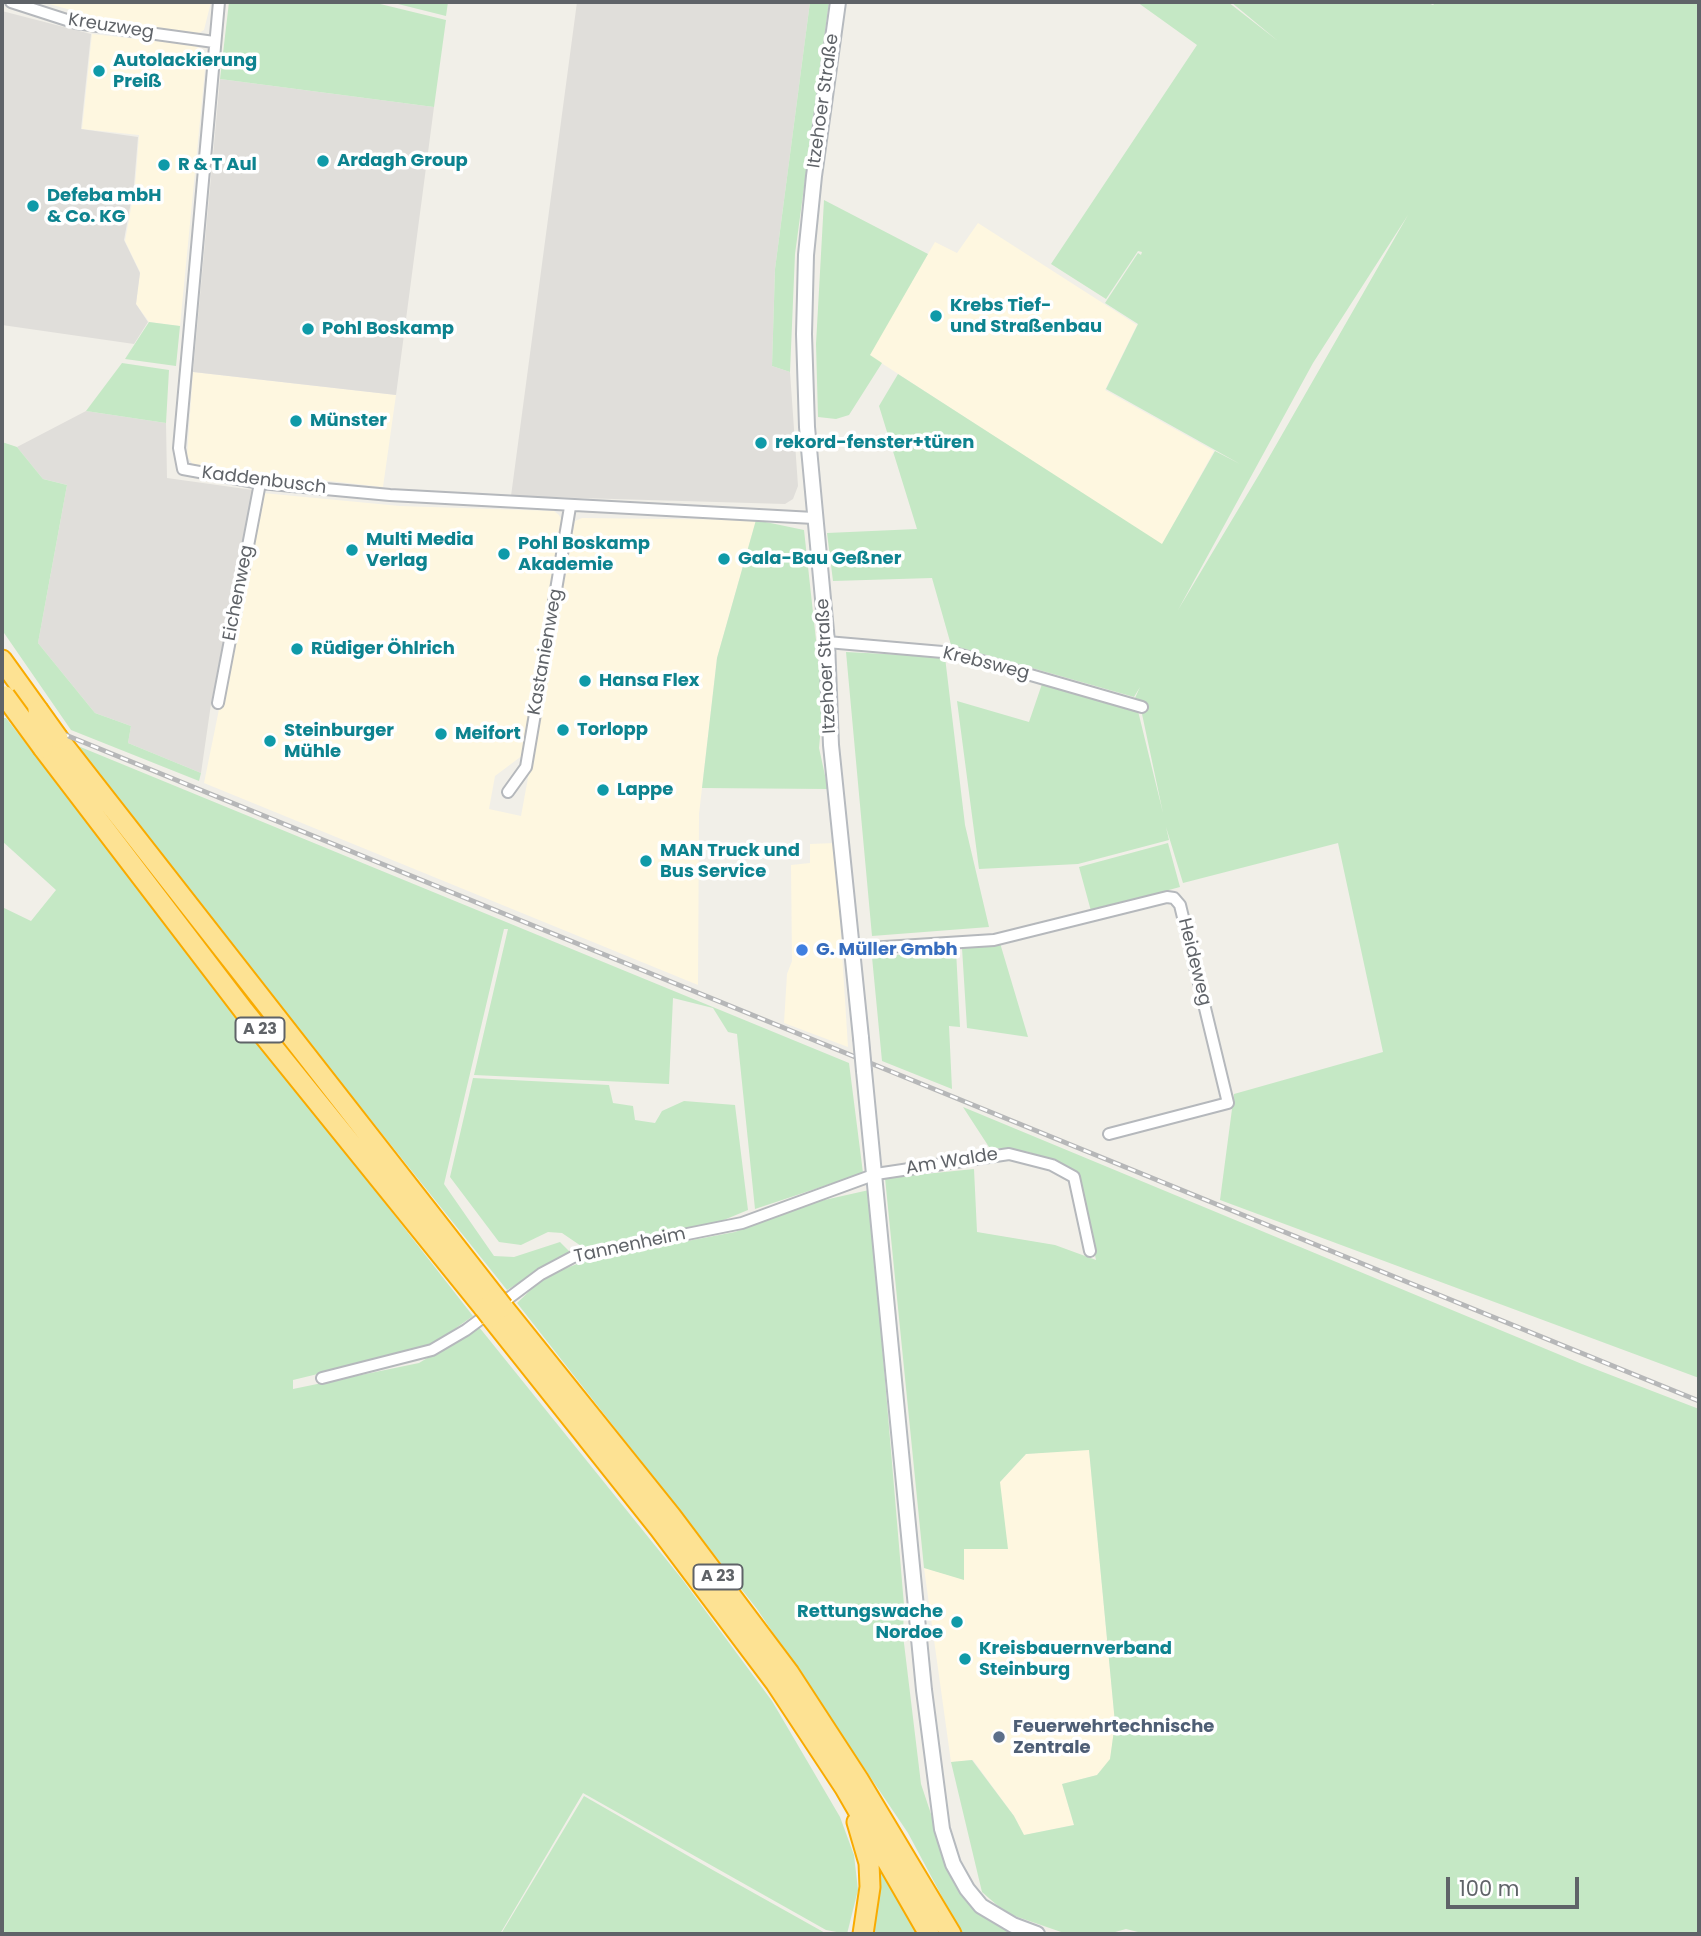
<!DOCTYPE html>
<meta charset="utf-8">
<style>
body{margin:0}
#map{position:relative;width:1701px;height:1936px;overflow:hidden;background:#f1efe8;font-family:Poppins,sans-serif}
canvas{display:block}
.frame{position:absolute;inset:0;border:4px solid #5f6368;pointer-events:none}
.scale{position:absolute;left:1446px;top:1877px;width:133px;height:32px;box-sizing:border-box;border:4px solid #5f6368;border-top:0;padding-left:9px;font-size:21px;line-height:24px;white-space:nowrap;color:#5f6368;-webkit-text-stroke:5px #fff;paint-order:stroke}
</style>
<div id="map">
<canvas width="1701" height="1936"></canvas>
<div class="frame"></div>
<div class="scale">100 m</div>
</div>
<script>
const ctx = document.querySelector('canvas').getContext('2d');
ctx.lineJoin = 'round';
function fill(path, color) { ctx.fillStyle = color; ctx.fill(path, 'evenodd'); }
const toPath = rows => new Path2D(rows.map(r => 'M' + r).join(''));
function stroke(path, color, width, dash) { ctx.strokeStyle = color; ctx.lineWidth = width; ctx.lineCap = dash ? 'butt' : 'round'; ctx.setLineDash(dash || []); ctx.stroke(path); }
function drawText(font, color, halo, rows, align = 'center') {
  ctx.font = font + ' Poppins,sans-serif'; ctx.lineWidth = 7; ctx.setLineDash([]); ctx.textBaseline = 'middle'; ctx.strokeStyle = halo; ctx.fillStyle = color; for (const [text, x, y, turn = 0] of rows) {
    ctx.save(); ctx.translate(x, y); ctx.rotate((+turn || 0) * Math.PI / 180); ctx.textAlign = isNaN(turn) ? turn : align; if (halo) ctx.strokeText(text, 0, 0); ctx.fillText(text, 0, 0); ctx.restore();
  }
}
fill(toPath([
 [42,2,211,2,204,30,197,34,132,27],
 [92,34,192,45,202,49,206,59,180,326,149,322,136,304,140,272,125,241,135,186,139,135,82,129],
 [978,223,1137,325,1105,390,1214,451,1162,545,869,355,935,242,957,253],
 [193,372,396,395,383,487,194,466,187,456],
 [263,493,400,506,554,511,559,515,563,523,523,755,495,776,489,809,521,816,575,521,582,518,756,520,717,658,699,814,698,985,204,783],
 [835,843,848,1047,784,1023,787,974,792,961,791,865,810,863,810,844],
 [1089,1449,1115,1723,1110,1760,1097,1775,1062,1784,1074,1825,1024,1835,1014,1816,973,1760,951,1762,924,1568,963,1579,964,1549,1000,1482,1026,1454]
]), '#fef7e0');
fill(toPath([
 [577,2,810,2,775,269,772,366,790,372,798,486,793,499,785,504,511,496],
 [2,11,91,34,81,129,138,137,134,185,124,240,140,273,136,304,148,322,134,344,2,325],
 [220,79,434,107,396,395,193,372],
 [86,411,166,423,167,478,253,490,211,704,201,773,128,743,131,726,95,713,38,643,67,485,43,479,17,447]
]), '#e0deda');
fill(toPath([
 [229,2,372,2,446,20,434,107,220,79],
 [390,2,448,2,446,16],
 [810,2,829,2,795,254,790,372,772,366,775,269],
 [1137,2,1228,2,1278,41,1231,2,1425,2,1433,5,1436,2,1699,2,1699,1378,1220,1200,1234,1094,1383,1052,1338,843,1183,883,1166,827,1169,840,1078,864,979,869,957,701,1029,722,1042,684,1138,711,1163,813,1142,714,1135,698,1140,687,1134,697,951,645,932,578,833,581,827,533,917,529,879,406,898,374,1162,544,1215,451,1240,464,1106,389,1138,324,1105,303,1138,253,1141,255,1142,252,1138,251,1106,299,1051,264,1197,45],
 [1408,215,1260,473,1178,610,1313,363],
 [824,200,928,254,870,355,882,363,849,415,836,419,818,417,816,344],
 [149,322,180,326,176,366,125,359],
 [122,363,169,370,166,423,86,411],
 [2,442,17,447,43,479,67,485,38,643,95,713,131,726,128,743,201,773,199,781,71,730,2,630],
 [756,520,804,530,823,704,819,748,828,789,702,788,717,658],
 [846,652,945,657,965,825,989,927,872,936],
 [2,718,6,718,473,1316,429,1347,293,1380,293,1389,419,1363,479,1327,682,1579,772,1701,840,1817,854,1855,858,1890,847,1934,826,1930,583,1793,500,1934,2,1934,2,907,31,921,56,890,2,841],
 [78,746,849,1063,863,1173,755,1209,737,1034,728,1032,713,1008,673,998,669,1084,474,1075,508,929,504,929,444,1184,494,1256,514,1257,560,1242,570,1252,507,1290,271,995],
 [1168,843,1180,887,1091,911,1079,867],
 [1000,943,1028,1037,967,1028,962,948],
 [956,950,960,1027,949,1026,952,1089,882,1061,872,957],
 [473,1078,609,1085,613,1103,633,1106,635,1120,655,1123,662,1111,684,1101,735,1105,748,1210,719,1222,584,1248,562,1233,548,1232,521,1245,499,1242,450,1177],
 [963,1107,1582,1364,1699,1409,1699,1934,1146,1934,1126,1929,1108,1934,1067,1934,1006,1913,982,1892,951,1762,972,1760,1014,1816,1024,1835,1074,1825,1062,1784,1097,1775,1110,1759,1115,1723,1089,1450,1026,1454,1000,1482,1008,1549,964,1549,964,1580,924,1568,885,1178,974,1169,977,1232,1055,1245,1096,1260,1078,1173,1029,1152,989,1147],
 [869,1190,904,1605,903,1635,921,1784,949,1868,977,1910,992,1922,1016,1934,962,1934,908,1833,757,1609,517,1303,544,1277,587,1260,735,1232,811,1203],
 [584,1796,711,1869,827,1934,501,1934],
 [871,1851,917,1934,868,1934]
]), '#c5e8c5');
const minor = toPath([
 [11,2,76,23,214,42],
 [219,2,179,448,183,469,260,483,390,495,814,518],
 [827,642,954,653,1142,707],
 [218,703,260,483],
 [508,792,526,767,570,507],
 [853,949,994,940,1167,897,1174,898,1180,905,1228,1103,1109,1134],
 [322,1378,432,1350,466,1330,541,1274,573,1257,742,1223,876,1174,1009,1154,1052,1165,1074,1177,1090,1251]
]);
const secondary = toPath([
 [838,2,814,176,806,255,804,334,807,427,827,642,831,745,861,1038],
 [864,1071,924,1690,942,1829,953,1864,967,1889,981,1906,1013,1925,1037,1934]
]);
const motorway = toPath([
 [2,660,38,710],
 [58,738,496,1298],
 [43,748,244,1011,484,1308],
 [503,1307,671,1516,789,1673,858,1779,951,1934],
 [491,1317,659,1528,775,1682,845,1788,929,1934],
 [857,1822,869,1863,870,1887,863,1934]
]);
stroke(minor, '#b5b8bc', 14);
stroke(secondary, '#b6babf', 18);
stroke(motorway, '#f9ab00', 23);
stroke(minor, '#fff', 10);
stroke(secondary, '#fff', 14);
stroke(motorway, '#fde293', 19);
const rail = toPath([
 [2,709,1699,1401]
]);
stroke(rail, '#b6b7b8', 5);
stroke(rail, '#fff', 2.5, [8]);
const secondaryBridge = toPath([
 [861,1038,864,1071]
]);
const motorwayBridge = toPath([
 [5,696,43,748],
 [38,710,58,738],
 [496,1298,503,1307],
 [484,1308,491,1317]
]);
stroke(secondaryBridge, '#b6babf', 18, []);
stroke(motorwayBridge, '#f9ab00', 23, []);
stroke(secondaryBridge, '#fff', 14);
stroke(motorwayBridge, '#fde293', 19);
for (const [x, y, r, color] of [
 [99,71,7,"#0f9aa8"],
 [323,161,7,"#0f9aa8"],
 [164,165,7,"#0f9aa8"],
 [33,206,7,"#0f9aa8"],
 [936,316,7,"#0f9aa8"],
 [308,329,7,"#0f9aa8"],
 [296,421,7,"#0f9aa8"],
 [761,443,7,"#0f9aa8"],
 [352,550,7,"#0f9aa8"],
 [504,554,7,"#0f9aa8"],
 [724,559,7,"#0f9aa8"],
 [297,649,7,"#0f9aa8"],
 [585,681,7,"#0f9aa8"],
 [563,730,7,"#0f9aa8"],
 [441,734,7,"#0f9aa8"],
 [270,741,7,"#0f9aa8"],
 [603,790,7,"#0f9aa8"],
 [646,861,7,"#0f9aa8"],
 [802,950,7,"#3f7fe0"],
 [957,1622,7,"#0f9aa8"],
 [965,1659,7,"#0f9aa8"],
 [999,1737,7,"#5c6f8a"]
]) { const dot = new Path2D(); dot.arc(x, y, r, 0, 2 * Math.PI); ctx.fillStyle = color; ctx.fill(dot); stroke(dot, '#fff', 2.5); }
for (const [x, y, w] of [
 [260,1030,49],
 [718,1577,49]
]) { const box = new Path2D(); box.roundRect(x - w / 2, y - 12.5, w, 25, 5); ctx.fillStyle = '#fff'; ctx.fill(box); stroke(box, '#5f6368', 2); }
drawText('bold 16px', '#5f6368', null, [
 ["A 23",260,1030],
 ["A 23",718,1577]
]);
drawText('18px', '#5f6368', '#fff', [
 ["Kreuzweg",111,27,9],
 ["Itzehoer Straße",824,101,-82],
 ["Kaddenbusch",264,481,7],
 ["Eichenweg",239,593,-79],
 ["Kastanienweg",546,652,-80],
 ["Krebsweg",986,664,14],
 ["Itzehoer Straße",827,666,-93],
 ["Heideweg",1194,962,76],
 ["Am Walde",952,1162,-9],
 ["Tannenheim",630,1246,-12]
]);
drawText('bold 18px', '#0d838f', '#fff', [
 ["Autolackierung",113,61],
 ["Preiß",113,82],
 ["Ardagh Group",337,161],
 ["R & T Aul",178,165],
 ["Defeba mbH",47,196],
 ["& Co. KG",47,217],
 ["Krebs Tief-",950,306],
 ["und Straßenbau",950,327],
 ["Pohl Boskamp",322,329],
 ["Münster",310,421],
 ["rekord-fenster+türen",775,443],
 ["Multi Media",366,540],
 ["Verlag",366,561],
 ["Pohl Boskamp",518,544],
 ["Akademie",518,565],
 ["Gala-Bau Geßner",738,559],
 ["Rüdiger Öhlrich",311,649],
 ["Hansa Flex",599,681],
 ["Torlopp",577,730],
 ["Steinburger",284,731],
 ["Mühle",284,752],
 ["Meifort",455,734],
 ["Lappe",617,790],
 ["MAN Truck und",660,851],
 ["Bus Service",660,872],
 ["Rettungswache",943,1612,"right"],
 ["Nordoe",943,1633,"right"],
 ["Kreisbauernverband",979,1649],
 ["Steinburg",979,1670]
], 'left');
drawText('bold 18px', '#366cbe', '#fff', [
 ["G. Müller Gmbh",816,950]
], 'left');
drawText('bold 18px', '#4e5e75', '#fff', [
 ["Feuerwehrtechnische",1013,1727],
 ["Zentrale",1013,1748]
], 'left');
</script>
